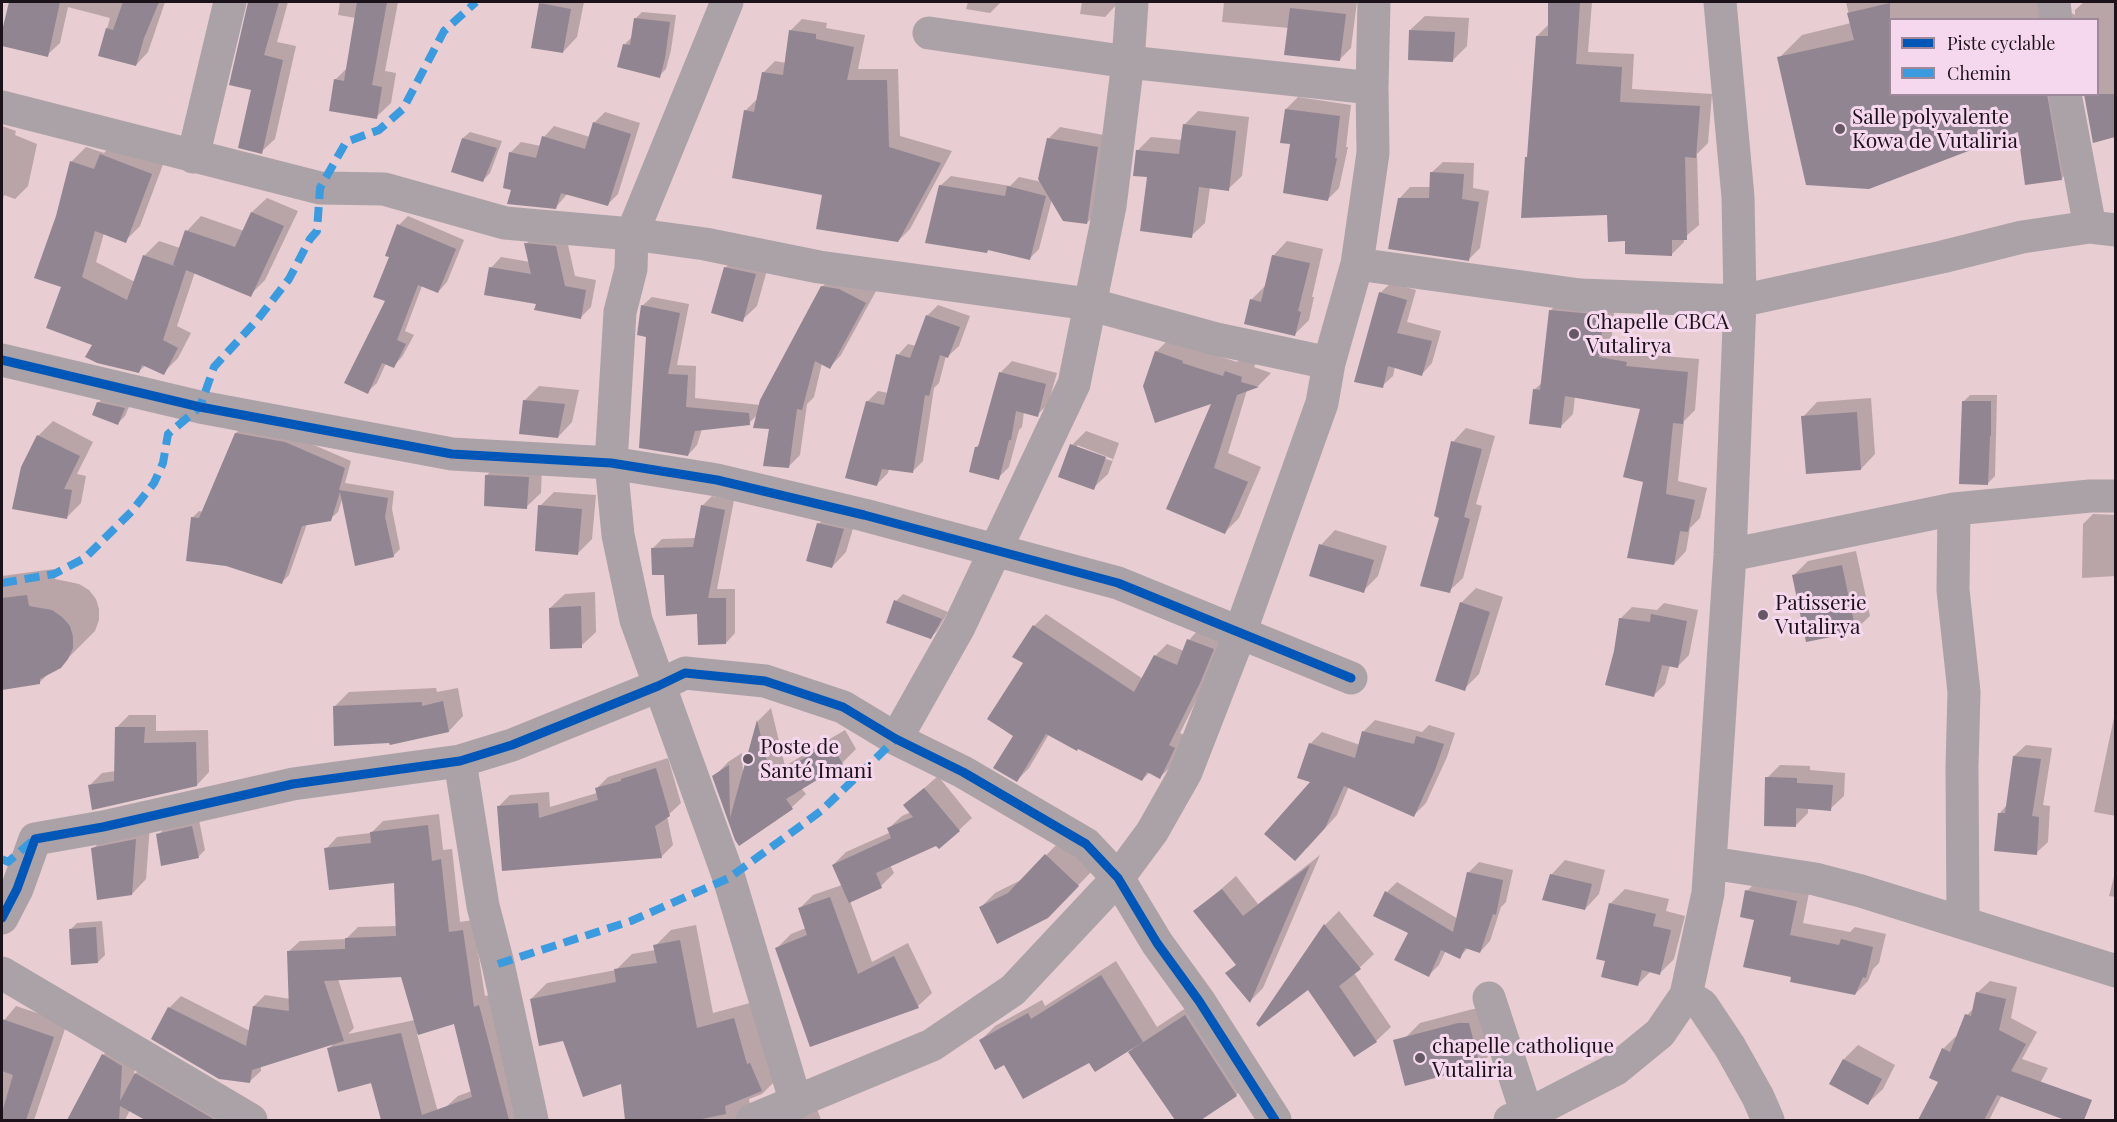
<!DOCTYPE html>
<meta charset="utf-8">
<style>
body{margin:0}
#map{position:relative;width:2117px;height:1122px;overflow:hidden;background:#eedeea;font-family:"Playfair Display",serif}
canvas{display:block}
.frame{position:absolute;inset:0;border:3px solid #1c121a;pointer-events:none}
.legend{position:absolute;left:1889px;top:18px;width:210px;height:78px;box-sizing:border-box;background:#f5d7ee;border:2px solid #9e8899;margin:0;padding:8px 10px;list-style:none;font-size:18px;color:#1c121a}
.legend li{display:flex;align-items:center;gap:12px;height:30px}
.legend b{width:30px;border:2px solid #9e8899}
</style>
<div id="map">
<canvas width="2117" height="1122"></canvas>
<div class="frame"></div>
<ul class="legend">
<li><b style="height:8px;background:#0057b8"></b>Piste cyclable</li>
<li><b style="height:8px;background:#3c9adf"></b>Chemin</li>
</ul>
</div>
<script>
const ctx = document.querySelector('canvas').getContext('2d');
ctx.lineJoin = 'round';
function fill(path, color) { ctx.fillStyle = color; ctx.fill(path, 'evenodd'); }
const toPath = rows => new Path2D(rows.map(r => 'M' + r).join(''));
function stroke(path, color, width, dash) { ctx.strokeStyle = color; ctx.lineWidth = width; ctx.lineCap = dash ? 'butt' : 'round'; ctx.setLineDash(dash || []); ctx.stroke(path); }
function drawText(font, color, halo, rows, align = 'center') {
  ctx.font = font + ' "Playfair Display",serif'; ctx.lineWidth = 6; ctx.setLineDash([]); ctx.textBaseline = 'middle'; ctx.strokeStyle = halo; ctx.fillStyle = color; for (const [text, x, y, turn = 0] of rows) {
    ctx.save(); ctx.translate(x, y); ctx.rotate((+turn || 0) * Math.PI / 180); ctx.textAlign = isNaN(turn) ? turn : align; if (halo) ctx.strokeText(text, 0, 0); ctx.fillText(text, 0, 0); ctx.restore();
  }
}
fill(toPath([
 [2,2,2115,2,2115,1120,2,1120],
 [1890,20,2098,20,2098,94,1890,94]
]), '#e8cdd2');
fill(toPath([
 [10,2,165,2,148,52,136,65,100,55,110,18,68,7,60,43,47,55,2,44],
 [250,2,288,2,277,42,296,46,275,139,261,152,253,89],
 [340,2,398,2,385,71,396,73,391,103,376,117,335,80,348,67,356,18,338,15],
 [543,2,584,2,577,37,563,52,541,4],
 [968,2,1001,2,990,13,966,9],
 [1082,2,1119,2,1105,17,1080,14],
 [1224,2,1357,2,1351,48,1339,60,1289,28,1222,22],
 [1550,2,1592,2,1588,52,1634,54,1632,89,1712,94,1708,143,1697,154,1699,225,1684,238,1684,242,1671,255,1627,240,1609,213,1529,155,1537,36,1549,24],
 [1846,2,2061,2,2064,9,2075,15,2075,10,2084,2,2115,2,2116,144,2098,94,2098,20,1890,20,1890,94,2073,94,2084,156,2061,179,2020,130,1869,188,1779,58,1802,35,1851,23],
 [642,12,676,15,671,50,666,69,659,76,625,44,632,37,635,19],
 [1425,16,1469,18,1467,46,1453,60,1410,30],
 [802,19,827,23,826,28,865,35,858,69,898,69,900,136,952,151,910,229,898,241,823,194,745,111,757,99,763,73,775,61,786,63,790,31],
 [1298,97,1351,105,1346,147,1348,147,1339,188,1327,200,1292,143,1286,109],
 [1198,111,1249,117,1242,176,1228,189,1210,187,1205,223,1191,236,1148,176,1137,151,1151,137,1183,140,1184,125],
 [605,112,640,123,618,194,608,204,568,193,556,207,513,189,510,153,521,142,541,146,544,137,554,126,590,137,594,123],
 [2,126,16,131,15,135,37,144,28,186,15,199,4,195,2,204],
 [1060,127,1109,136,1098,211,1087,223,1052,199,1039,249,1029,259,989,249,987,251,940,186,951,176,1010,186,1019,177,1042,182,1048,139],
 [470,132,502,141,490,173,483,180,463,138],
 [116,140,165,159,140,226,125,241,104,233,96,262,135,282,144,256,159,241,180,248,187,231,201,216,244,231,252,212,267,198,298,211,265,280,250,295,195,272,177,326,191,333,178,358,163,373,146,365,138,372,94,344,63,286,57,216,72,161,86,147,104,153],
 [1443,162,1474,163,1473,188,1489,191,1480,248,1469,259,1399,199,1410,187,1431,187,1431,173],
 [408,216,464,240,447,282,438,292,422,286,405,331,414,335,402,357,393,366,386,363,377,383,367,392,387,301,391,256,399,225],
 [536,234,566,236,575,276,596,280,591,307,581,317,491,268,501,257,530,262,526,244],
 [1287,241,1323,249,1312,297,1314,297,1309,320,1294,335,1251,300,1265,286,1273,256],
 [740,253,770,259,757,306,742,320,725,268],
 [834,275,876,291,841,355,830,367,822,363,814,397,807,404,800,455,788,467,771,428,758,414,749,423,702,429,697,445,688,455,648,335,642,306,652,297,689,304,677,365,696,366,695,398,760,405,822,287],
 [1391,283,1416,290,1407,322,1441,331,1432,363,1422,374,1395,367,1393,376,1382,386,1380,293],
 [1563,298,1615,303,1611,345,1639,350,1638,354,1699,359,1695,410,1684,421,1678,481,1707,488,1700,518,1690,528,1686,551,1674,564,1644,481,1642,407,1575,396,1573,414,1561,426,1534,390,1543,382,1551,310],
 [938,305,970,316,959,346,948,356,946,356,939,383,934,388,923,461,912,472,889,468,888,473,877,484,867,402,878,391,888,393,898,355,908,344,916,346,927,316],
 [1170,338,1196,349,1237,362,1241,358,1256,363,1254,367,1271,373,1258,386,1247,390,1228,453,1261,467,1239,518,1225,532,1168,508,1214,401,1156,352],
 [1012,361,1057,373,1048,404,1037,415,1024,412,1022,427,1019,430,1009,467,998,478,976,447,981,443,1001,372],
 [539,386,579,390,572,422,558,437,525,400],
 [1970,395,1997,395,1995,476,1988,483,1963,402],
 [105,396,131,402,125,416,118,423,98,403],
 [1871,398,1875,454,1861,469,1803,417,1817,402],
 [53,421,93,442,77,474,86,476,81,503,66,518,38,436],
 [243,426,293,436,351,461,345,483,394,491,392,509,400,549,393,556,343,496,338,512,330,519,307,524,289,575,282,582,192,518,199,511,204,512,236,433],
 [1466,428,1495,436,1476,504,1482,506,1463,578,1449,591,1440,517,1453,442],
 [1086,431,1119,443,1108,474,1093,488,1072,445],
 [1077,445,1113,459,1112,461,1077,449],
 [501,461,542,463,541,493,526,507,486,476],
 [554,492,596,495,592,539,578,553,540,506],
 [712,496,734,500,717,589,735,589,735,633,726,643,665,573,653,548,662,539,696,538,702,506],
 [833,509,857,515,846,552,832,567,819,524],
 [2093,514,2116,515,2116,576,2082,578,2083,524],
 [1335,530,1387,546,1378,576,1363,591,1321,545],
 [1856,551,1870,616,1855,630,1794,575,1808,561],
 [54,569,55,579,79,584,89,590,96,599,99,609,99,620,95,631,60,666,50,672,40,682,2,688,2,576],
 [1476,588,1503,597,1479,674,1464,689,1461,603],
 [595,592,596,632,581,646,550,608,565,594],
 [903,594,948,612,937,631,930,638,896,601],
 [1664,603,1698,610,1689,655,1677,667,1670,665,1665,684,1653,696,1616,651,1620,619,1632,607,1657,610],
 [1046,614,1143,679,1155,656,1167,644,1184,651,1189,640,1200,628,1224,637,1212,669,1180,733,1186,736,1172,766,1160,777,1150,772,1142,780,1049,734,1029,768,1017,780,1015,736,1025,663,1034,626],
 [436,688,437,692,458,688,463,716,449,731,334,707,349,692],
 [771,708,785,766,845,730,856,749,842,763,801,788,806,794,792,807,736,839,714,777,728,762,742,753,743,774,758,721],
 [2116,708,2116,816,2094,812],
 [129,715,156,715,156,731,208,730,209,772,197,785,89,786,102,773,116,771,117,727],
 [1375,720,1422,732,1429,725,1455,733,1447,757,1426,803,1414,815,1349,786,1337,815,1307,848,1312,782,1310,744,1322,732,1360,745,1363,732],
 [2026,745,2052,748,2043,805,2050,806,2048,842,2036,853,1999,814,2007,805,2014,756],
 [668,758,681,803,667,816,673,845,661,857,498,807,510,795,549,792,550,807,597,793,596,789,608,777],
 [1780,765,1810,766,1810,770,1845,773,1844,796,1830,809,1808,807,1808,813,1795,826,1767,778],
 [938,776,972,818,959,830,936,844,890,865,894,873,881,886,850,901,872,962,908,943,932,993,918,1006,811,1045,777,948,791,934,806,928,799,909,813,895,842,885,833,865,846,852,891,832,889,828,902,816,911,812,905,805],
 [439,814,443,850,452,849,460,922,473,920,485,996,490,995,523,1120,451,1120,446,1107,458,1096,472,1091,455,1023,417,1034,440,1120,383,1120,372,1081,328,1049,335,1042,261,1065,261,1071,249,1082,169,1008,181,996,250,1031,254,1006,265,995,290,999,288,952,300,941,346,939,358,927,397,926,395,881,326,849,337,837,371,833,383,821],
 [402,976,415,1020,348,1034,354,1028,338,979],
 [199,820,205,850,198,857,158,835,165,828],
 [150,825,146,879,132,894,93,849,107,834],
 [1060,841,1092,871,1062,902,981,907,995,893,1023,879],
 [1320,855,1263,988,1250,1001,1227,973,1237,964,1195,912,1236,876,1258,904],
 [1565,860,1605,870,1599,894,1585,909,1551,875],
 [1479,862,1513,870,1506,902,1501,907,1490,941,1480,952,1468,948,1459,957,1446,950,1439,965,1429,975,1410,932,1387,892,1397,882,1458,919,1468,873],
 [2116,869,2116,897,2109,896],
 [1760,878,1810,888,1803,923,1850,932,1855,927,1886,934,1879,963,1873,969,1868,981,1855,994,1793,975,1747,891],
 [1625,889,1669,899,1666,911,1685,916,1674,959,1660,973,1651,971,1638,984,1607,960,1611,903],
 [1339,911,1374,954,1354,973,1391,1027,1376,1041,1309,988,1258,1024,1325,925],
 [102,921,105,955,98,962,70,930,77,923],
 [696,925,713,1013,750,1003,778,1078,762,1094,749,1099,751,1111,760,1120,627,1120,622,1082,564,1039,531,999,547,983,616,970,632,954,656,950,655,946,671,930],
 [1116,961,1157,1027,1207,994,1258,1073,1236,1095,1198,1120,1177,1120,1130,1052,1135,1045,1090,1061,1005,1063,981,1040,995,1026,1042,1000,1045,1006],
 [1990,981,2017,987,2011,1018,2037,1032,2022,1059,2048,1068,2036,1091,2002,1095,1989,1120,1920,1120,1940,1081,1943,1049,1955,1037,1958,1038,1967,1015,1974,1008,1977,993],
 [16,1006,67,1023,34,1120,2,1120,2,1023],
 [1473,1009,1483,1009,1494,1051,1479,1065,1406,1037,1420,1023],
 [118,1040,136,1051,134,1075,149,1060,247,1120,148,1120,130,1110,125,1120,75,1120,70,1118,103,1055],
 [1858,1045,1895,1065,1883,1089,1868,1103,1844,1059],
 [816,1106,821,1120,780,1120]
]), '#0003');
fill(toPath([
 [9,2,60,2,48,57,2,46,2,31],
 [123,2,159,2,144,38,136,66,98,56,106,28,113,30],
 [248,2,279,2,264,55,283,60,262,154,238,148,251,90,229,85],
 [357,2,387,2,372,85,382,87,377,119,329,111,334,79,344,81],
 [1548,2,1580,2,1576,64,1622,67,1620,102,1700,106,1696,158,1685,157,1687,240,1672,240,1672,256,1625,254,1625,241,1608,242,1607,215,1521,218,1525,157,1527,157,1536,36,1548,36],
 [539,3,571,9,563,53,531,48],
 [1890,3,1890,94,2047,94,2062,180,2025,185,2018,132,1869,189,1806,185,1777,57,1854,40,1847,13],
 [1290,8,1346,14,1340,61,1284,55],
 [634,18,670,22,665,58,660,78,617,67,623,44,630,45],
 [789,30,816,34,816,39,854,47,847,80,887,80,889,147,941,163,898,242,816,229,822,195,732,178,744,110,754,112,762,72,783,75],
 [1409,30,1455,32,1453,62,1408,60],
 [2084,94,2115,94,2115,137,2093,143],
 [1285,109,1340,116,1335,158,1337,158,1328,201,1283,193,1290,144,1280,143],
 [593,122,631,134,608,206,561,193,556,209,507,204,511,190,503,188,509,152,536,158,542,136,585,149],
 [1183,124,1236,131,1229,191,1199,187,1192,238,1140,231,1147,177,1133,176,1136,150,1179,154],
 [462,138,497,148,483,182,451,172],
 [1047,138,1098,147,1087,224,1063,221,1038,179],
 [100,154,152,174,126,243,95,231,82,277,127,300,143,255,177,267,173,265,185,230,235,247,251,212,284,226,251,297,186,270,163,340,178,348,164,375,142,365,139,373,97,363,85,357,92,345,46,328,61,287,34,278,56,216,70,161,94,169],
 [1430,172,1464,174,1462,199,1479,202,1469,261,1388,249,1398,198,1429,198],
 [939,185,1005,196,1007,186,1046,196,1030,260,988,250,987,253,925,243],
 [397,224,456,249,438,293,418,285,397,340,406,344,394,368,382,363,368,394,344,383,385,301,373,297,389,257,385,256],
 [524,243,556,246,565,286,586,290,581,319,534,310,536,304,484,295,489,267,531,274],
 [1272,255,1310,263,1298,311,1301,312,1295,336,1244,324,1250,299,1261,302],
 [724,267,756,274,743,322,711,313],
 [821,286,839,289,866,303,830,369,815,361,802,410,797,409,789,468,763,466,769,429,753,428,760,400],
 [1379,292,1407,300,1397,333,1432,341,1422,376,1388,366,1383,388,1354,382],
 [641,305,680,313,668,374,688,375,686,407,749,413,750,425,695,431,688,456,639,448,646,337,637,335],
 [1549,310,1604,315,1599,357,1627,362,1626,366,1688,372,1683,424,1673,423,1666,494,1695,500,1688,532,1680,531,1674,565,1627,558,1643,482,1623,477,1640,409,1565,396,1561,428,1529,424,1533,389,1540,390],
 [926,315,960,327,948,358,940,355,929,396,925,395,913,473,882,469,877,486,845,478,866,401,884,405,896,354,910,358],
 [1155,351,1183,361,1182,363,1223,376,1225,371,1242,377,1241,382,1259,387,1237,395,1214,468,1248,482,1225,534,1166,509,1211,404,1155,423,1143,386],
 [999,372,1046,384,1038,417,1016,411,1011,440,1009,440,999,480,969,472,975,447,978,447],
 [523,400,565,404,558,438,519,434],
 [1962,401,1991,401,1991,436,1990,436,1988,485,1959,484],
 [97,402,125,408,118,425,92,415],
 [1857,412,1861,470,1806,474,1801,416],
 [235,433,285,442,345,468,339,490,388,498,385,517,394,557,355,566,340,492,331,521,302,526,282,584,226,566,186,561,191,517,199,518],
 [37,435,80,456,64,489,72,490,67,519,12,509,21,467],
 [1451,441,1482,449,1464,517,1470,519,1450,593,1420,586,1439,518,1434,516],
 [1070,444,1106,457,1094,490,1058,477],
 [485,475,529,477,527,509,484,506],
 [538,505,582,509,578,555,535,551],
 [701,505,725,510,708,598,726,598,726,644,698,645,697,614,666,616,664,575,652,575,651,548,693,547],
 [817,523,844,529,832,568,806,561],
 [1319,544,1374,560,1364,593,1309,576],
 [1842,565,1856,632,1806,642,1792,575],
 [27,595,29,606,52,610,62,617,70,626,73,637,73,648,68,659,61,668,40,679,40,684,2,690,2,598],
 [894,600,942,619,931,639,886,623],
 [1460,602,1490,612,1465,691,1435,681],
 [581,606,582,648,550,649,549,608],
 [1651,614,1687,621,1678,668,1662,665,1654,697,1605,685,1614,651,1619,618,1650,622],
 [1033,625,1134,692,1154,655,1177,665,1187,639,1214,649,1200,683,1169,745,1175,748,1160,779,1147,772,1142,781,1078,749,1077,751,1046,734,1017,782,993,768,1013,736,987,719,1023,663,1012,657],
 [443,701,449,732,390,745,389,743,334,746,333,706,422,702,422,706],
 [757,720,771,778,830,743,843,764,786,799,793,809,739,846,735,840,712,776,729,765,730,818],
 [115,727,145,727,144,743,196,742,197,786,92,810,88,785,114,781],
 [1362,731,1414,744,1416,736,1444,744,1435,770,1414,817,1344,786,1325,828,1295,861,1264,834,1310,782,1297,778,1309,743,1355,758],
 [2013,756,2041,759,2032,816,2039,817,2037,855,1994,851,1998,813,2005,813],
 [656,768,670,816,655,826,662,858,502,871,497,806,538,803,539,818,598,800,595,788,621,781,621,779],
 [1765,777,1797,778,1797,783,1833,785,1831,811,1796,808,1796,827,1764,826],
 [924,788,960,831,939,849,936,846,876,873,882,888,849,903,832,865,891,838,887,828,913,817,903,805],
 [428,825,432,861,441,859,449,932,463,930,474,1007,479,1005,509,1120,381,1120,371,1083,338,1092,327,1048,401,1033,422,1115,472,1097,454,1024,418,1035,401,977,324,981,344,1041,252,1070,250,1083,219,1079,151,1039,168,1007,246,1046,253,1006,289,1011,287,951,345,949,345,938,396,936,394,883,329,890,324,848,371,843,370,832],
 [192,826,199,858,161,866,156,834],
 [136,839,132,895,97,900,91,848],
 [1045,854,1079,886,1048,918,997,944,979,907,1008,893],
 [1310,865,1282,929,1250,1003,1225,973,1236,965,1193,911,1222,889,1243,916],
 [1467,872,1503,880,1496,915,1493,914,1480,953,1465,948,1460,959,1441,950,1429,977,1394,960,1408,933,1373,916,1385,891,1453,932],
 [1550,874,1592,884,1585,910,1542,900],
 [1745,890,1797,901,1790,935,1839,945,1841,939,1873,947,1866,978,1863,977,1855,995,1790,982,1791,977,1743,967,1754,920,1740,917],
 [830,897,858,974,894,956,919,1008,810,1047,775,948,807,935,798,908],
 [1609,903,1656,914,1653,926,1671,930,1660,975,1642,970,1638,986,1601,977,1605,961,1596,959],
 [1324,924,1361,969,1339,986,1377,1042,1354,1057,1308,990,1259,1027,1256,1024],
 [96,927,98,963,71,965,69,929],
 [680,940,697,1028,734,1018,747,1064,750,1063,762,1091,725,1106,726,1114,697,1120,625,1120,621,1084,583,1097,563,1041,539,1046,530,999,616,982,614,969,657,963,653,945],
 [1101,975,1143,1042,1095,1072,1089,1063,1023,1099,1004,1065,995,1070,979,1040,1028,1013,1031,1019],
 [1976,992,2006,999,1999,1030,2026,1044,2011,1071,2092,1100,2084,1120,2065,1120,1997,1095,1984,1120,1918,1120,1938,1082,1929,1078,1942,1048,1950,1052,1965,1014,1971,1016],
 [1185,1015,1237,1096,1201,1120,1175,1120,1128,1052],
 [2,1019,54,1037,26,1120,2,1120,2,1113,13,1075,2,1071],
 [1458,1023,1469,1023,1480,1066,1405,1086,1393,1040],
 [102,1054,122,1066,120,1101,135,1073,215,1120,145,1120,120,1106,119,1120,67,1120],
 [1843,1059,1882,1079,1868,1105,1829,1084]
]), '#908591');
stroke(toPath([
 [727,2,632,234,631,269,620,312,611,463,618,535,636,620,729,878,796,1103],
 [2054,2,2056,20],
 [929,33,1128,62,1372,88],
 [2065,94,2090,227],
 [2,107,320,188,384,189,505,223,632,234,705,244,819,267,1089,304,1216,339,1329,363],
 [193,157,230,2],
 [1357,264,1580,295,1740,301,1942,257,2022,237,2090,227,2116,230],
 [2,360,200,407,452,454,611,463,717,480,864,515,1118,583,1351,678],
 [1954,509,1953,590,1964,692,1962,767,1963,922],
 [1730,555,1954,509,2090,496,2116,496],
 [896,739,959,627,1074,384,1110,206,1128,62,1132,2],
 [460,761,483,906,498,964,532,1120],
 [1711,863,1815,879,1861,891,2116,971],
 [2,918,17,889,35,839,103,827,293,784,460,761,512,745,658,686,685,673,765,681,843,707,896,739,963,772,1086,844,1118,878,1157,943,1199,1001,1275,1120],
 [2,973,251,1120],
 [1686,995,1702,1005,1730,1047,1758,1097,1768,1120],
 [1489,998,1529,1120],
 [752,1120,932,1045,1013,990,1118,878,1152,832,1186,772,1240,633,1322,403,1329,363,1357,264,1373,153,1372,88,1374,2],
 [1510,1120,1527,1115,1616,1069,1660,1033,1686,995,1708,893,1730,555,1740,301,1738,197,1720,2]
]), '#aaa2a6', 33);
stroke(toPath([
 [2,583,54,574,85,558,132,511,154,483,163,463,168,434,200,407,214,367,258,319,289,279,310,239,317,231,320,188,346,142,379,130,403,109,444,31,476,2],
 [2,859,8,862,32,841],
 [498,964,631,921,729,878,821,811,896,739]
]), '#3c9adf', 8, [15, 8]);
stroke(toPath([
 [2,360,200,407,452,454,611,463,717,480,864,515,1118,583,1351,678],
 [2,918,17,889,35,839,103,827,293,784,460,761,512,745,658,686,685,673,765,681,843,707,896,739,963,772,1086,844,1118,878,1157,943,1199,1001,1275,1120]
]), '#0057b8', 9);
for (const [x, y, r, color] of [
 [1840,129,6,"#665963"],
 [1574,334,6,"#665963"],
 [1763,615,6,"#665963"],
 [748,759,6,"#665963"],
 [1420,1058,6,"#665963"]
]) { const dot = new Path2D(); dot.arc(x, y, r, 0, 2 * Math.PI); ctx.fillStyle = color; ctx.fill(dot); stroke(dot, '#f5d7ee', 2); }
drawText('21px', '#1c121a', '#f5d7ee', [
 ["Salle polyvalente",1852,117],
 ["Kowa de Vutaliria",1852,141],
 ["Chapelle CBCA",1586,322],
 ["Vutalirya",1586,346],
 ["Patisserie",1775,603],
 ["Vutalirya",1775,627],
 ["Poste de",760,747],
 ["Santé Imani",760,771],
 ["chapelle catholique",1432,1046],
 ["Vutaliria",1432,1070]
], 'left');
</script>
